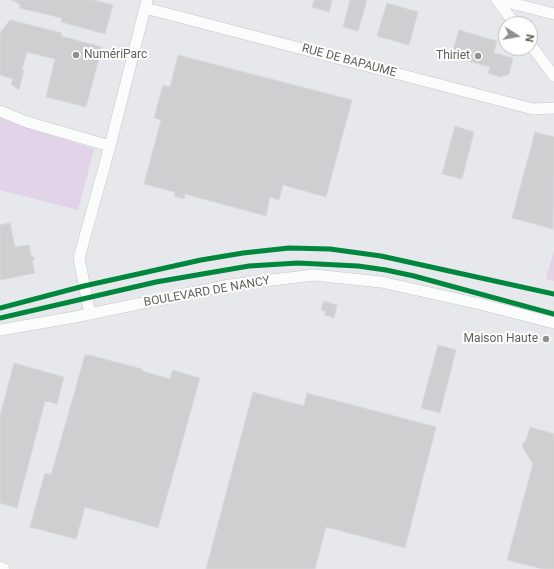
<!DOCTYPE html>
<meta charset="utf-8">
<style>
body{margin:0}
#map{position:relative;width:554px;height:569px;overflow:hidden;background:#e6e8ec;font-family:Roboto,sans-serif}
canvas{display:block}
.north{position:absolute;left:498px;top:16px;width:40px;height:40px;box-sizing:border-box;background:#fff;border:1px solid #c1bfbe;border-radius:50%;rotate:101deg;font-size:11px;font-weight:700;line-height:16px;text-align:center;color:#645f5c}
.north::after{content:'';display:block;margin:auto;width:14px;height:18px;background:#928f8e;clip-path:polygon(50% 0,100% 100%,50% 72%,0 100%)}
</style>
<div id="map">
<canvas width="554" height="569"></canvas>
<div class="north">N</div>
</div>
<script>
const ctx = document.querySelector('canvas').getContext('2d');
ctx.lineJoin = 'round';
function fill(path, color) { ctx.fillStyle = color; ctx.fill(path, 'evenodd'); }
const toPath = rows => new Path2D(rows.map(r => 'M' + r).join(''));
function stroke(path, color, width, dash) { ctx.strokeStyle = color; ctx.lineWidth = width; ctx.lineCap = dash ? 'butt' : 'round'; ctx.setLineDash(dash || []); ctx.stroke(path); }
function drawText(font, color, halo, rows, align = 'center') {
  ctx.font = font + ' Roboto,sans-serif'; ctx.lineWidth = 4; ctx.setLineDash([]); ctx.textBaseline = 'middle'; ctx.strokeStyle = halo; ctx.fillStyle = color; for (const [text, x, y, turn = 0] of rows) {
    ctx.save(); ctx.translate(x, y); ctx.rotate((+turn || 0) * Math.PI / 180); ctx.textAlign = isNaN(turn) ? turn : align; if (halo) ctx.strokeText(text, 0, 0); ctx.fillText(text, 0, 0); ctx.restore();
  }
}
fill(toPath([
 [0,118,94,149,78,210,0,190],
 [554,250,554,281,546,279]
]), '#e2d3e8');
const building = toPath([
 [12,0,94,0,113,5,105,34,61,22,62,18,19,8,21,5,12,0],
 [314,0,332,0,329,12,312,7,314,0],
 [350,0,367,0,358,31,343,27,350,0],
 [387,3,418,12,409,45,377,36,387,3],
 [10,20,62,33,61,36,102,47,86,107,46,97,55,59,27,52,22,69,24,70,19,90,11,84,13,79,0,75,0,33,10,20],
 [459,30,497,41,494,53,513,58,509,74,501,77,488,73,490,67,451,57,459,30],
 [178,55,352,100,326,197,283,185,279,200,270,197,266,216,185,194,184,199,174,196,175,192,144,184,161,120,154,118,163,85,170,87,178,55],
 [455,126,474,132,462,179,442,174,455,126],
 [535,132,554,137,553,229,512,218,535,132],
 [10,223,15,247,29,245,31,255,35,258,32,262,35,273,0,280,0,225,10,223],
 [324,301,337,305,334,318,325,315,325,311,321,310,324,301],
 [438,345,456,350,440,413,421,408,438,345],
 [85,355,88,356,89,355,142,369,142,371,170,379,173,370,200,378,158,528,85,507,76,539,30,527,45,473,51,475,85,355],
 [14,363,64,377,57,404,45,401,17,508,0,503,0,416,14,363],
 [253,392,304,406,307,393,436,427,405,548,326,527,315,569,206,569,253,392],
 [530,427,554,434,554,569,543,569,507,560,533,464,522,446,524,442,526,440,530,427]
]);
fill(building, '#cfcfd2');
stroke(building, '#d6d8db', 1);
const minor = toPath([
 [497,0,515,24],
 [499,0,554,14],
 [145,8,533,109,554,108],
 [530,44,554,76],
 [0,111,27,122,110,146],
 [90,314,79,258,110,146,147,0],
 [0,330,75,317,230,285,314,275,381,282,480,304,554,323],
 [0,567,4,569]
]);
stroke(minor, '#c6c6c8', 12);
stroke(minor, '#fbfcfc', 11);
stroke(toPath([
 [0,308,84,286,201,260,243,253,289,248,330,249,381,256,554,294],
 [0,318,156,282,249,266,298,263,358,266,386,270,414,276,554,314]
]), '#00873e', 5);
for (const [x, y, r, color] of [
 [76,55,4,"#928f8e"],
 [478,56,4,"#928f8e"],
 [546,339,4,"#928f8e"]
]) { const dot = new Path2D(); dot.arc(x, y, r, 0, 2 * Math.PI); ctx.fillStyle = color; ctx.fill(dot); stroke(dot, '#fff', 1.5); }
drawText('12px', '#645f5c', '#fff', [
 ["NumériParc",84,55,"left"],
 ["Thiriet",470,56],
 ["Maison Haute",538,339]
], 'right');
drawText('12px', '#645f5c', '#fff', [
 ["RUE DE BAPAUME",349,61,15],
 ["BOULEVARD DE NANCY",207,292,-10]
]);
</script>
